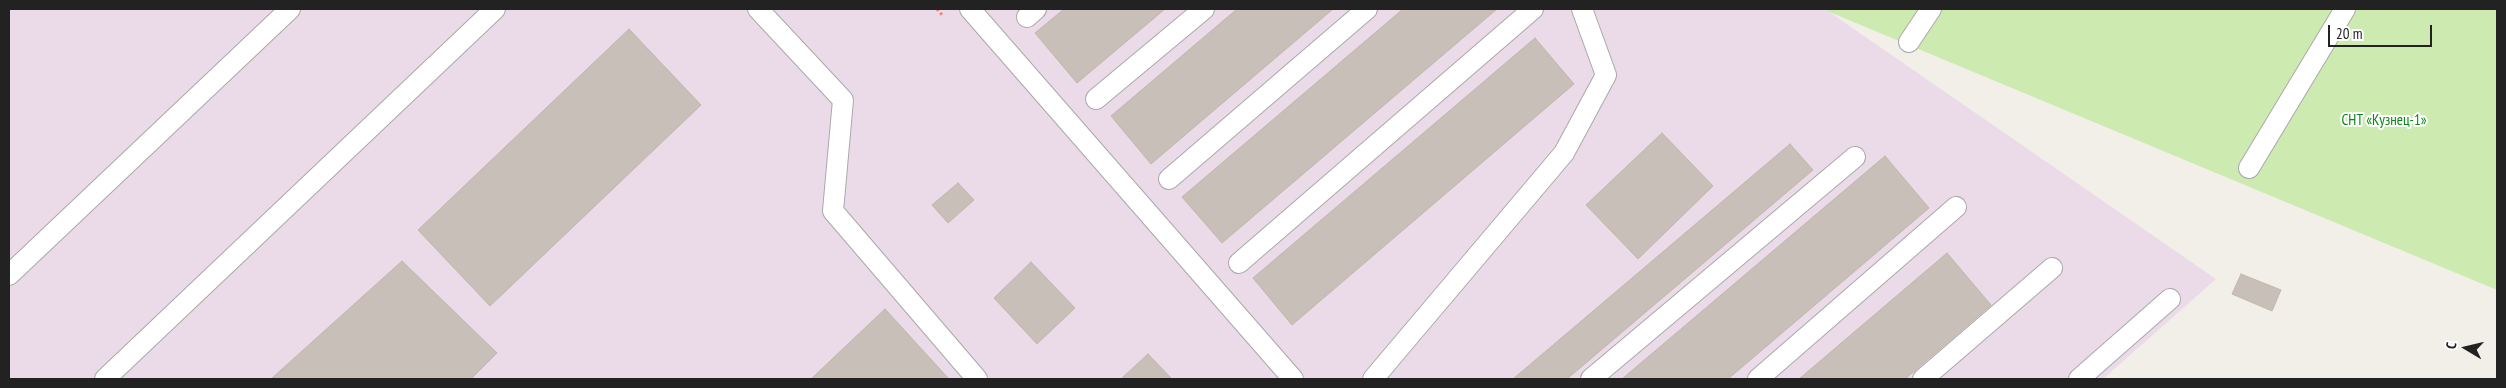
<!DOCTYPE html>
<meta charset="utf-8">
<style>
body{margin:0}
#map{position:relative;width:2506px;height:388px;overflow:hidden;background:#f2efe9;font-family:"PT Sans Narrow",sans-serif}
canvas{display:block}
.frame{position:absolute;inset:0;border:10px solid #222;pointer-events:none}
.north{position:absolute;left:2441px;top:323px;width:50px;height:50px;-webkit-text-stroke:4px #fff;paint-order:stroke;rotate:279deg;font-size:14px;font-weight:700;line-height:20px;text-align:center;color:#222}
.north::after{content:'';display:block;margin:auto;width:18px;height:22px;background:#222;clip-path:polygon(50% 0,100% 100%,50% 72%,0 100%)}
.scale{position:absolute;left:2328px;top:25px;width:104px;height:22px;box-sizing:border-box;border:2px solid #222;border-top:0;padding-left:6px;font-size:15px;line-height:18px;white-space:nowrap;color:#222;-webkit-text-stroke:4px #fff;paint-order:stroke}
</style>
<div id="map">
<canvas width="2506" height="388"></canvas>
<div class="frame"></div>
<div class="north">С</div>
<div class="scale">20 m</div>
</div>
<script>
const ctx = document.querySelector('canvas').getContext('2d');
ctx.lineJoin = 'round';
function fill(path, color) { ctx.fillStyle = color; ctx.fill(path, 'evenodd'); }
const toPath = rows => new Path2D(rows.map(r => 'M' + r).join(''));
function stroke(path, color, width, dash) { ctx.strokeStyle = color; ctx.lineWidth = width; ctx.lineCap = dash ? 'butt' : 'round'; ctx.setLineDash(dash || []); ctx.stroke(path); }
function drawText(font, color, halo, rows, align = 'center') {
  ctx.font = font + ' "PT Sans Narrow",sans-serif'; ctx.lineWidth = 4; ctx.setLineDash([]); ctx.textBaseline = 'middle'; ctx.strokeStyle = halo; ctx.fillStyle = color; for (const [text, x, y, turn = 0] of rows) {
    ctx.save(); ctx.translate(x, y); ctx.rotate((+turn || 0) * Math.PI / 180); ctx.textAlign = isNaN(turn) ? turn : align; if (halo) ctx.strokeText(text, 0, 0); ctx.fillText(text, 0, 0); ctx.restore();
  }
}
fill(toPath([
 [9,9,1825,9,2216,279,2103,379,9,379]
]), '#ebdbe8');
fill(toPath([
 [1825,9,2497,9,2497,290,1827,11]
]), '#cdebb0');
const building = toPath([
 [1064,9,1165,9,1077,83,1035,33,1064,9],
 [1237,9,1333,9,1151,164,1111,116,1237,9],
 [1403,9,1497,9,1222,243,1182,197,1403,9],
 [629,29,701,105,490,306,418,230,629,29],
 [1535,38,1574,84,1292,325,1253,278,1535,38],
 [1662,133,1713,186,1638,259,1586,205,1662,133],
 [1790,144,1813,170,1567,379,1513,379,1790,144],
 [1885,156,1929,208,1728,379,1622,379,1885,156],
 [958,183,974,200,948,223,932,205,958,183],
 [1947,253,1991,305,1905,379,1799,379,1947,253],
 [402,261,497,353,471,379,271,379,402,261],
 [1031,262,1075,308,1037,344,994,298,1031,262],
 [2241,274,2281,290,2272,311,2232,294,2241,274],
 [885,309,949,379,811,379,885,309],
 [1148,354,1172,379,1121,379,1148,354]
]);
fill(building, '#c7bfb8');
stroke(building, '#c4b6ab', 1);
const lane = toPath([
 [758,9,843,100,833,211,977,379],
 [970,9,1293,379],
 [1027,17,1036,9],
 [1909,42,1931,9],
 [1096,99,1204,9],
 [2249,168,2345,9],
 [1169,179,1367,9],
 [1239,263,1533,9],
 [9,275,290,9],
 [105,379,495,9],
 [1373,379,1564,153,1606,75,1582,9],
 [1591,379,1855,157],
 [1758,379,1956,207],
 [1923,379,2052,268],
 [2079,379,2170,299]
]);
stroke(lane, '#a9a9a9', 22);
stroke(toPath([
 [937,9,943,16]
]), '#fa8072', 3, [2.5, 2.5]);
stroke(lane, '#fff', 20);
drawText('15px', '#0c8416', '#fff', [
 ["СНТ «Кузнец-1»",2384,121]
]);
</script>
